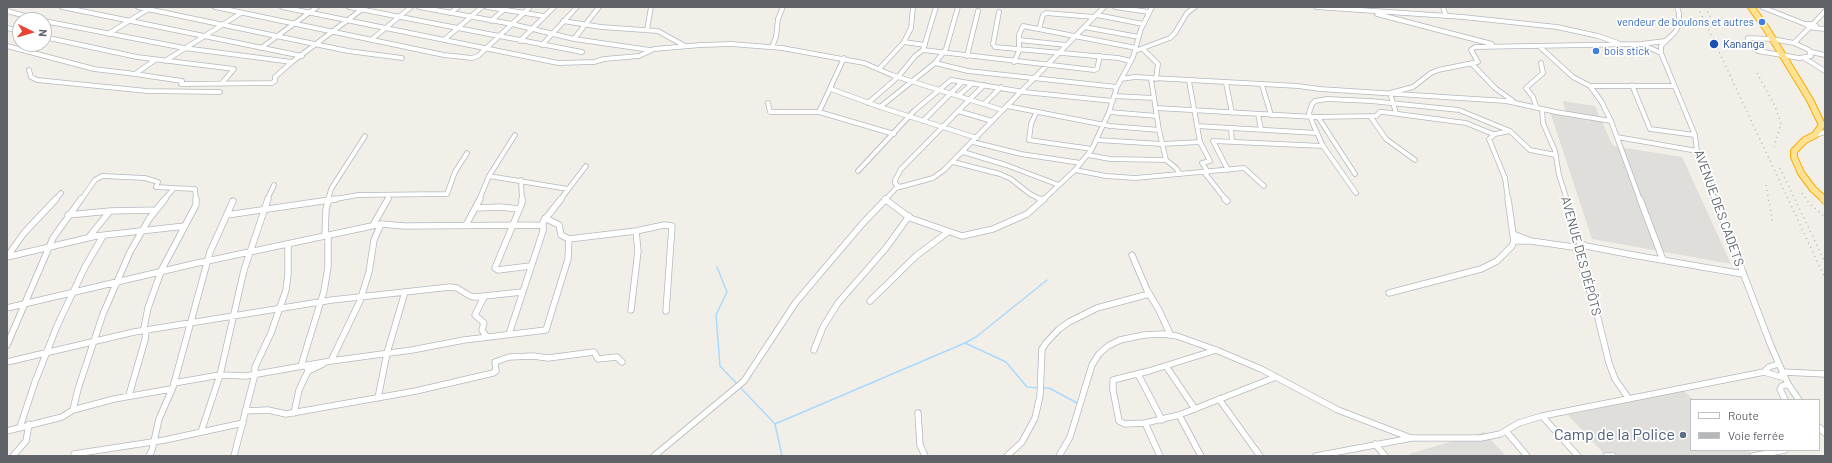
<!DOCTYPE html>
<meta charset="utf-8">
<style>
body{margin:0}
#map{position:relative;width:1832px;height:463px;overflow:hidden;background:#f1efe8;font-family:Barlow,sans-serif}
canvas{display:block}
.frame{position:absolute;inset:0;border:8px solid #5f6368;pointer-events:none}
.legend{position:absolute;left:1690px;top:399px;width:130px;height:52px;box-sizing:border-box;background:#fff;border:1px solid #bfc1c3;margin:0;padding:5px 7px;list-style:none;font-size:12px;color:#5f6368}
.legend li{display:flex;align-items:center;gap:8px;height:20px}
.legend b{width:20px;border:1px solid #bfc1c3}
.north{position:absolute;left:12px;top:12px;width:40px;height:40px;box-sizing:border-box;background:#fff;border:1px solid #bfc1c3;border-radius:50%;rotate:95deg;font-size:11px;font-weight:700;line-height:16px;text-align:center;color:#5f6368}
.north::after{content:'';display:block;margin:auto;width:14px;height:18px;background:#ea4335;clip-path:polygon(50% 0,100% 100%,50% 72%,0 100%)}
</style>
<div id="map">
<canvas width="1832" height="463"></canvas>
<div class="frame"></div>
<ul class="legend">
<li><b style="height:5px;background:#fff"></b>Route</li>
<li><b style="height:5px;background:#b6b7b8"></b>Voie ferrée</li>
</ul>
<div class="north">N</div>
</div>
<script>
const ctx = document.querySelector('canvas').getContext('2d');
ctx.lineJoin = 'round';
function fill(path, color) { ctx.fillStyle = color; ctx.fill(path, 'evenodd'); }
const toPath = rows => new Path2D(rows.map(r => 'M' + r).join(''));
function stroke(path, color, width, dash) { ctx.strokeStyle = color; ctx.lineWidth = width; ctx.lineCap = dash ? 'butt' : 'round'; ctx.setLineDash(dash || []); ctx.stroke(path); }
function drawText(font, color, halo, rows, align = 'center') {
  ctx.font = font + ' Barlow,sans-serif'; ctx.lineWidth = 3.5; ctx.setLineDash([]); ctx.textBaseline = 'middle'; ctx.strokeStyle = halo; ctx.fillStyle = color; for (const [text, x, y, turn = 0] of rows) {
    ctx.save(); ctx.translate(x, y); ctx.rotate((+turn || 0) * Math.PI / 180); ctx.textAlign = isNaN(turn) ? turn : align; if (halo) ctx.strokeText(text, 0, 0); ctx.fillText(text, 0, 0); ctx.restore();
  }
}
fill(toPath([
 [1563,101,1595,106,1613,146,1682,157,1731,264,1592,239,1549,109,1566,112],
 [1683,390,1694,400,1691,400,1691,450,1748,450,1754,456,1606,456,1568,415],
 [1484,432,1506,456,1411,456,1409,454]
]), '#e0deda');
stroke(toPath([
 [717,267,727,292,716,315,720,366,775,424,782,456],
 [965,343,1006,362,1027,387,1039,388],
 [1043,388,1049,388,1079,404],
 [775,424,965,343,976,337,1047,280]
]), '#aadaff', 1.5);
const minorFar1 = toPath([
 [62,7,302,56],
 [138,7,348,51,402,58],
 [215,7,444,55,472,58,478,56,530,7],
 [282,7,558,63,594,62,604,59,639,56,654,49,701,45,731,44,782,48,864,63,892,75,1002,110],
 [349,7,582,52],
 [419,7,512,24,574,39,650,50],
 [487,7,544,16],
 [1115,7,1149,12],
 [1316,7,1463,17,1557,27,1598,36,1618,43],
 [1443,7,1446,16],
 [1677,7,1679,13,1679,25,1675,32,1661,46,1661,53,1695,135,1697,151,1715,200],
 [1762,7,1805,24],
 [7,11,40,20],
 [999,12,993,44,995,47,1118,58,1131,61],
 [450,13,458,7],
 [1377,14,1492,44],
 [1097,15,1143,24],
 [44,21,184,48,292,62,365,7],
 [491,21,507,7],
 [563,21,601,27,658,31,685,46],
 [1805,24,1813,24,1816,26,1815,28,1810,27,1805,24],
 [1813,24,1825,11],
 [1084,27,1139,37],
 [7,28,20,31],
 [1815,28,1825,29],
 [1039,29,1043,15,1046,13,1094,17],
 [647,30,651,7],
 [108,34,150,8],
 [44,37,137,57,234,69,221,84],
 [1748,38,1772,39,1794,43,1809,50,1811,56,1799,58,1758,51,1747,43,1748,38],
 [574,39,599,7],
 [371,40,411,7],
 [444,40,482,7],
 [1019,40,1066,45],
 [520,41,554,7],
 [904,42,925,45],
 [1794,43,1810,27],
 [542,45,577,7],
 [1644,45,1661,53],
 [7,46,94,69,135,74,155,60],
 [1539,46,1573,77,1590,86,1674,86],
 [772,47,776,37,778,19,783,7],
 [261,48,317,7],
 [1143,49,1158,64,1156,79],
 [923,50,1094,70,1097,69,1100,56],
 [1135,51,1170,38,1175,33,1187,13,1195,7],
 [1811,52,1825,55],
 [967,56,978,11],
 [1804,58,1825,71],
 [165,61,241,13],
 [1014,62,1019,51,1019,35,1023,26,1136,48],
 [935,63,968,71,1117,87],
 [1472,64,1495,88,1513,101],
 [879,69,904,42,911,28,913,7],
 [29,70,31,77,37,80,147,91,220,92],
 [135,74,182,81,181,84,272,83,275,81,275,77,292,62],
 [1121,79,1135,77,1298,86,1320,89,1506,101,1556,112,1611,121],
 [1151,79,1159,130,1166,160],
 [1189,81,1200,142,1210,161,1202,163,1208,172],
 [1226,83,1232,113],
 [1262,85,1271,115],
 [1632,85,1650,129,1695,135],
 [1590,86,1601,101,1611,121,1640,200],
 [831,89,880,107,977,138],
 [958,96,973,83],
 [1114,96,1154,98],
 [768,103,770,112,819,112,844,58],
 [868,103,898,77,915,56,923,50,936,7],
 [984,104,1001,87],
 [1007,106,1110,126,1159,130],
 [1536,106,1533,97,1526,88,1543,73,1541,63],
 [880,107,935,63,946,49,958,7],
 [1156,108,1314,117,1376,116,1380,112,1383,112,1466,123,1493,134],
 [1542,109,1543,123,1555,151,1559,175,1567,200],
 [958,111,992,121],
 [819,112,894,134],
 [1109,112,1157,116],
 [1036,113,1031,124,1029,140,1092,149],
 [1396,113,1390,93,1413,87,1431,73,1438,70,1478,62,1471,50,1475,47,1641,44,1665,41],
 [1258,114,1261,129],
 [1370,116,1386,139,1415,160],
 [1318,117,1355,174],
 [923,121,962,82],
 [1197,126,1317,133],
 [1231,128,1232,142],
 [1815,135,1825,132],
 [1617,137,1697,151],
 [1097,140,1162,144,1200,142],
 [973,142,1021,154,1081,163],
 [963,152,1006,165,1059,185],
 [1088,155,1110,159,1166,160,1176,168,1180,174],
 [953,162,1000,174,1011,179,1030,194,1042,200],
 [1075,170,1106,176,1135,178,1244,168,1264,186],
 [1228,170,1213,141,1323,146],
 [858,171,914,111,951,80,1024,92,1113,101],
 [1204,172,1226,200],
 [489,176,568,189],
 [521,180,522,200],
 [899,187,895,183,895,180,901,169,984,85],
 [1356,193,1323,146,1313,124,1309,113,1312,104,1315,101,1327,99,1371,101,1459,110,1510,131,1530,150,1556,155],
 [55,200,61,193],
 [81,200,95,180,102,176,145,178,158,182,156,187,174,188],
 [164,200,174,188,195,189,196,200],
 [267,200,274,185],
 [328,200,331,189,365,136],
 [330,200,358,195,447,194,455,172,467,153],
 [387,200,390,195],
 [479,200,489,176,515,135],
 [560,200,586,166],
 [885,200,896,188,933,178,944,170,1104,7],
 [1043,200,1075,170,1092,149,1109,112,1117,87,1133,57,1141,29,1152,7],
 [1508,200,1505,178,1489,139,1495,134,1510,131]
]);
const minor = toPath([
 [522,199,522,203,495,268,498,270,530,266],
 [885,199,910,218,962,236,993,229,1027,214,1044,199],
 [1040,199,1043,200],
 [1225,199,1227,201],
 [1566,199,1580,243,1580,262,1596,310,1609,363,1615,379,1629,399],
 [1640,199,1663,260],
 [1715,199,1771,346,1788,384,1799,400],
 [476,208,500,207,519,209],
 [68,215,110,211,156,210],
 [227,215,336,199],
 [545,218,559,225,561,235,569,239,636,231,664,225,672,226,666,311],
 [373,225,388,199],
 [466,225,480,199],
 [1513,234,1531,241,1580,248],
 [325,235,326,209,329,199],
 [89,237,110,211],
 [1514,241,1530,241],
 [1580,243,1586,246,1633,255,1743,274],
 [1132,255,1147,290,1159,310,1170,334],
 [7,257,96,236,185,226],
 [7,257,24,233,56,199],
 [1389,293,1481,269,1497,261,1512,246,1514,241,1508,199],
 [484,297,475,315,484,323,482,330,486,336],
 [870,301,916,256,948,232],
 [7,308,193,264,381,224,404,226,542,225],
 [631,310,638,251,636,231],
 [509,334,543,231,543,222,561,199],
 [7,345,53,238,81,199],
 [814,350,823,327,838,303,886,248,909,216],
 [1216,350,1149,371,1113,380,1113,390,1119,421,1125,424,1145,423,1179,415,1276,377],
 [331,361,360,301,369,272,374,240,381,224],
 [7,362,134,332,332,300,450,287,457,288,470,296,475,297,522,292],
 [301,366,324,291,328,267,328,235],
 [1166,366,1195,409],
 [308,371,323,364],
 [1764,372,1785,378],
 [1782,372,1825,374],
 [1138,374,1162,420],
 [174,383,220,375,246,376,331,361,412,350,464,340,546,330,568,259,569,239],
 [129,395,145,340,146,331,144,328,148,308,162,269,196,205,196,199],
 [378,398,387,353,405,292],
 [1219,399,1260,456],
 [1785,400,1780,389,1782,386,1788,384],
 [73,410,78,389,103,314,130,252,149,219,165,199],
 [245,411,268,410,286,414,416,391,493,373,496,371,495,362,509,357,533,356,548,358,594,352,598,359,617,357,622,362],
 [294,413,299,390,308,371,306,365],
 [918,413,920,445,925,456],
 [1179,415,1201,456],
 [1542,416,1578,456],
 [1145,423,1160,456],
 [20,427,35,382,57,326,85,267,103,236],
 [1819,427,1825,433],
 [7,431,62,417,73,410,114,399,171,389],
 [1506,431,1527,456],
 [201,432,220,375,244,270,268,199],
 [1375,444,1385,456],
 [74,454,165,440,243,423],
 [13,456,26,441,29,424],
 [149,456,152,450,159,419,173,387,210,252,233,201],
 [234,456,255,374,255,367,271,333,286,290,288,274,288,244],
 [654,456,744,381,796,302,863,223,886,199],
 [1007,456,1022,442,1035,418,1040,396,1042,349,1046,343,1059,329,1069,322,1097,308,1149,294],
 [1059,456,1070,437,1092,365,1099,354,1108,346,1120,340,1144,335,1163,334,1177,336,1216,350,1261,369,1338,410,1411,438],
 [1316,456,1412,438,1481,438,1500,434,1519,423,1542,416,1764,372,1769,367,1778,364],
 [1606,456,1613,456],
 [1753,456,1785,450]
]);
const highwayFar1 = toPath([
 [1751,7,1766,28,1810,100,1822,125,1815,135,1805,140,1794,151,1794,157,1801,173,1813,189,1825,200]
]);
const highway = toPath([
 [1824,199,1825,200]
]);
stroke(minorFar1, '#b5b8bc', 5.5);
stroke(minor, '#b5b8bc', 7);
stroke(highwayFar1, '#f9ab00', 8);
stroke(highway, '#f9ab00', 9);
stroke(minorFar1, '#fff', 4);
stroke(minor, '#fff', 5.5);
stroke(highwayFar1, '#fde293', 6);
stroke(highway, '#fde293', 8);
stroke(toPath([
 [1698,7,1825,278],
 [1705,7,1713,22],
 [1757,73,1775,106,1781,124,1774,147],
 [1780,168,1825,262],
 [1766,185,1773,224],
 [1802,193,1809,203,1825,217]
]), '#b6b7b8', 1.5, [1, 4]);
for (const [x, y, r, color] of [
 [1762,22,4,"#3f7fe0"],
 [1714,44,5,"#1a4fb4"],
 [1596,51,4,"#3f7fe0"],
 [1683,435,4,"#5c6f8a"]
]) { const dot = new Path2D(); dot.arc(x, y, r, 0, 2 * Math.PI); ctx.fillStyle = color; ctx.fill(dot); stroke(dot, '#fff', 1.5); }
drawText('11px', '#366cbe', '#fff', [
 ["vendeur de boulons et autres",1754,22],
 ["bois stick",1604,51,"left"]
], 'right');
drawText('11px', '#164399', '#fff', [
 ["Kananga",1723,44]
], 'left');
drawText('13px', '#5f6368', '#fff', [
 ["AVENUE DES CADETS",1719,208,70],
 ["AVENUE DES DÉPÔTS",1581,256,75]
]);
drawText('16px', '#4e5e75', '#fff', [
 ["Camp de la Police",1675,435]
], 'right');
</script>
